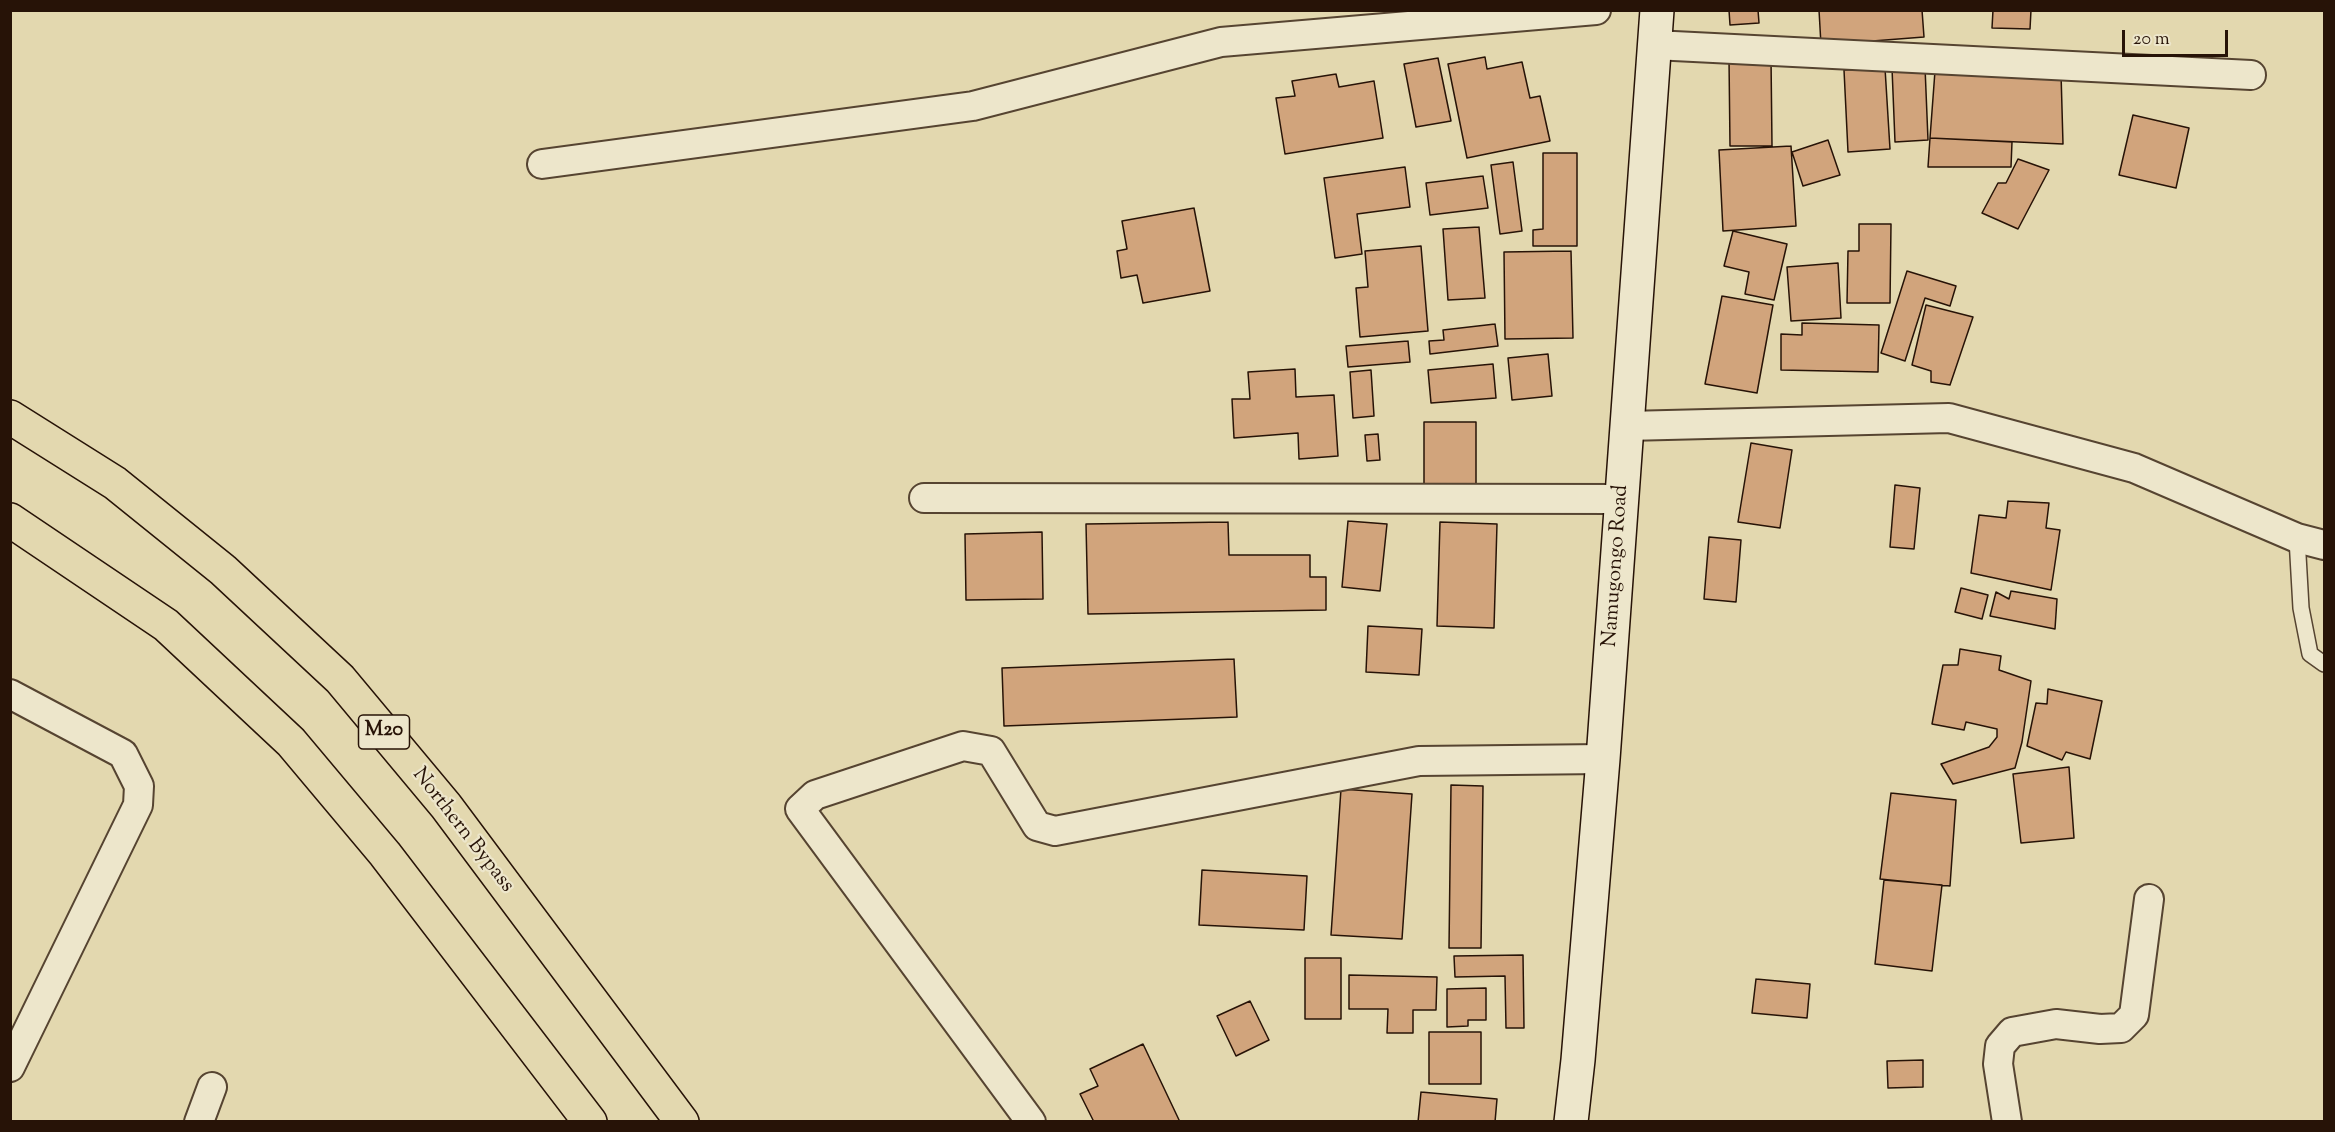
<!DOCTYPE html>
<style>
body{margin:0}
#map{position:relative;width:2335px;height:1132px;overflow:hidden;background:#e3d8af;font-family:"Sorts Mill Goudy",serif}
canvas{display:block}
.frame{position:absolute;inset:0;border:12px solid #271307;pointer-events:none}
.scale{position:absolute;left:2122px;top:30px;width:106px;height:27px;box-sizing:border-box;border:3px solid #271307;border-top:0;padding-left:8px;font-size:18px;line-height:21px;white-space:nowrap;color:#271307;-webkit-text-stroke:4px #ede6cb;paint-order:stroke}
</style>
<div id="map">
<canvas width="2335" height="1132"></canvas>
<div class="frame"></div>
<div class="scale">20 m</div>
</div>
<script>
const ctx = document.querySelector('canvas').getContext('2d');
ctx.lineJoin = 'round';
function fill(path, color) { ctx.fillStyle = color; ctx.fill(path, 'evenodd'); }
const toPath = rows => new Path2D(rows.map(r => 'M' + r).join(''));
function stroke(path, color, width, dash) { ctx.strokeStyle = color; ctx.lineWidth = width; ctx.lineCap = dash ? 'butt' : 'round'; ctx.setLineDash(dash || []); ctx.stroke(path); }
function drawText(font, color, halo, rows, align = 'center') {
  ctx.font = font + ' "Sorts Mill Goudy",serif'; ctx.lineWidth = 4.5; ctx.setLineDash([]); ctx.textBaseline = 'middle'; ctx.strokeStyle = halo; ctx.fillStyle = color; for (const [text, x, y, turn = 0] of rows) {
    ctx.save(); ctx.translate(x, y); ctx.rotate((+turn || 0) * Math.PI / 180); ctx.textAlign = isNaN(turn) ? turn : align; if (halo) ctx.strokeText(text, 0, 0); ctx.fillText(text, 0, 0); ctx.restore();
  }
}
const building = toPath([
 [1729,10,1758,10,1759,23,1730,25,1729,10],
 [1819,10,1922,10,1924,37,1821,45,1819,10],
 [1993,10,2031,10,2030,29,1992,28,1993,10],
 [1485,57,1487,69,1522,62,1530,98,1540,96,1550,141,1467,158,1448,64,1485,57],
 [1438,58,1451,121,1416,127,1404,64,1438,58],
 [1771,58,1772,146,1730,146,1729,59,1771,58],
 [1925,67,1928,140,1895,142,1892,68,1925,67],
 [1885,68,1890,149,1848,152,1844,70,1885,68],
 [1935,71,2061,73,2063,144,1930,138,1935,71],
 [1336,74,1339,87,1374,81,1383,138,1285,154,1276,98,1295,96,1292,81,1336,74],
 [2133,115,2189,128,2176,188,2119,175,2133,115],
 [1930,138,2012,142,2011,167,1928,167,1930,138],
 [1828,140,1840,175,1803,186,1792,152,1828,140],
 [1791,146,1796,226,1723,231,1719,150,1791,146],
 [1543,153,1577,153,1577,246,1533,246,1533,230,1543,229,1543,153],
 [2018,159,2049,170,2018,229,1982,213,1998,183,2006,183,2018,159],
 [1513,162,1522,231,1500,234,1491,165,1513,162],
 [1405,167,1410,207,1357,214,1362,254,1335,258,1324,178,1405,167],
 [1483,176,1488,208,1430,215,1426,183,1483,176],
 [1194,208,1210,291,1143,303,1137,275,1121,278,1117,251,1127,249,1122,221,1194,208],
 [1859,224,1891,224,1890,303,1847,303,1848,251,1859,251,1859,224],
 [1479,227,1485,298,1448,300,1443,229,1479,227],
 [1733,231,1787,244,1774,300,1745,294,1749,272,1724,266,1733,231],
 [1421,246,1428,331,1360,337,1356,288,1368,287,1365,251,1421,246],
 [1571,251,1573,338,1505,339,1504,252,1571,251],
 [1838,263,1841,318,1791,321,1787,267,1838,263],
 [1907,271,1956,286,1950,306,1925,298,1905,361,1881,353,1907,271],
 [1722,296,1773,305,1757,393,1705,384,1722,296],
 [1926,305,1973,317,1950,385,1931,382,1931,371,1912,365,1926,305],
 [1802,323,1879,325,1878,372,1781,370,1781,334,1802,335,1802,323],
 [1495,324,1498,346,1430,354,1429,341,1444,340,1443,330,1495,324],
 [1408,341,1410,362,1348,367,1346,346,1408,341],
 [1548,354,1552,396,1512,400,1508,358,1548,354],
 [1493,364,1496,398,1431,403,1428,370,1493,364],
 [1295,369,1296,397,1334,395,1338,456,1299,459,1298,433,1234,438,1232,399,1250,399,1248,372,1295,369],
 [1371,370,1374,416,1353,418,1350,372,1371,370],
 [1424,422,1476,422,1476,484,1424,485,1424,422],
 [1378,434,1380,460,1367,461,1365,435,1378,434],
 [1751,443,1792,450,1780,528,1738,522,1751,443],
 [1895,485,1920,488,1914,549,1890,547,1895,485],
 [2008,501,2049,503,2046,528,2060,530,2051,590,1971,573,1979,515,2006,518,2008,501],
 [1348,521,1387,524,1380,591,1342,587,1348,521],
 [1228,522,1229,555,1310,555,1310,577,1326,577,1326,610,1088,614,1086,524,1228,522],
 [1440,522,1497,524,1494,628,1437,626,1440,522],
 [1042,532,1043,599,966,600,965,534,1042,532],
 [1709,537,1741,540,1736,602,1704,599,1709,537],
 [1961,588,1988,595,1982,619,1955,612,1961,588],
 [2011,591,2057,599,2055,629,1990,616,1996,592,2009,599,2011,591],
 [1368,626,1422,629,1419,675,1366,672,1368,626],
 [1960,649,2001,656,1999,670,2031,681,2022,742,2015,768,1953,784,1941,764,1989,747,1997,737,1997,729,1966,722,1964,730,1932,724,1943,665,1958,665,1960,649],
 [1234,659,1237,717,1004,726,1002,668,1234,659],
 [2048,689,2102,701,2090,759,2066,752,2062,760,2027,746,2036,703,2047,704,2048,689],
 [2069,767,2074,838,2021,843,2013,774,2069,767],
 [1451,785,1483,786,1481,948,1449,948,1451,785],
 [1341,789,1412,794,1402,939,1331,935,1341,789],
 [1891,793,1956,800,1950,886,1880,879,1891,793],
 [1202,870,1307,876,1304,930,1199,925,1202,870],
 [1884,880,1942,885,1932,971,1875,964,1884,880],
 [1523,955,1524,1028,1506,1028,1505,976,1455,977,1454,956,1523,955],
 [1305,958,1341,958,1341,1019,1305,1019,1305,958],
 [1349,975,1437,977,1436,1010,1413,1010,1413,1033,1387,1033,1388,1009,1349,1009,1349,975],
 [1756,979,1810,984,1807,1018,1752,1013,1756,979],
 [1486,988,1486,1020,1468,1020,1468,1026,1447,1027,1447,989,1486,988],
 [1250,1001,1269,1040,1236,1056,1217,1016,1250,1001],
 [1429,1032,1481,1032,1481,1084,1429,1084,1429,1032],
 [1143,1044,1180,1122,1094,1122,1080,1094,1098,1086,1090,1069,1143,1044],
 [1923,1060,1923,1087,1888,1088,1887,1061,1923,1060],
 [1421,1092,1497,1099,1495,1122,1418,1122,1421,1092]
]);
fill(building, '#d1a47c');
stroke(building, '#271307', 1.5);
const service = toPath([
 [2297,538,2301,608,2310,654,2324,664]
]);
const minor = toPath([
 [1654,45,2251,75],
 [542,164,973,106,1221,42,1596,10],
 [1627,426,1949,418,2134,468,2297,538,2324,545],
 [924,498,1622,499],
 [10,694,123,754,139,786,138,805,10,1067],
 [199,1122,212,1087],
 [1031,1122,800,809,815,795,963,746,991,751,1037,826,1055,831,1419,761,1603,759],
 [2007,1122,1998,1064,2000,1046,2012,1032,2056,1024,2100,1029,2121,1028,2134,1015,2149,899]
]);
const secondary = toPath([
 [1571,1122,1578,1060,1603,759,1657,10]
]);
const motorway = toPath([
 [10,417,115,483,223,570,340,679,446,806,682,1122],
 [10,520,166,625,291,742,385,854,590,1122]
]);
stroke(service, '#564431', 18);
stroke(minor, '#564431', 32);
stroke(secondary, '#271307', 36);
stroke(motorway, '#271307', 36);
stroke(service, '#ede6cb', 15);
stroke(minor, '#ede6cb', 28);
stroke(secondary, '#ede6cb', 33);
stroke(motorway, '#e3d8af', 33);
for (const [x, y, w] of [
 [384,732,51]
]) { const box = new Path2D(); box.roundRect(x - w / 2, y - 17, w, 34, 4.5); ctx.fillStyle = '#ede6cb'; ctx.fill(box); stroke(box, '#271307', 1.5); }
drawText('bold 20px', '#271307', null, [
 ["M20",384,732]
]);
drawText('21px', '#271307', '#ede6cb', [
 ["Namugongo Road",1617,566,-86],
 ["Northern Bypass",462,831,52]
]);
</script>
